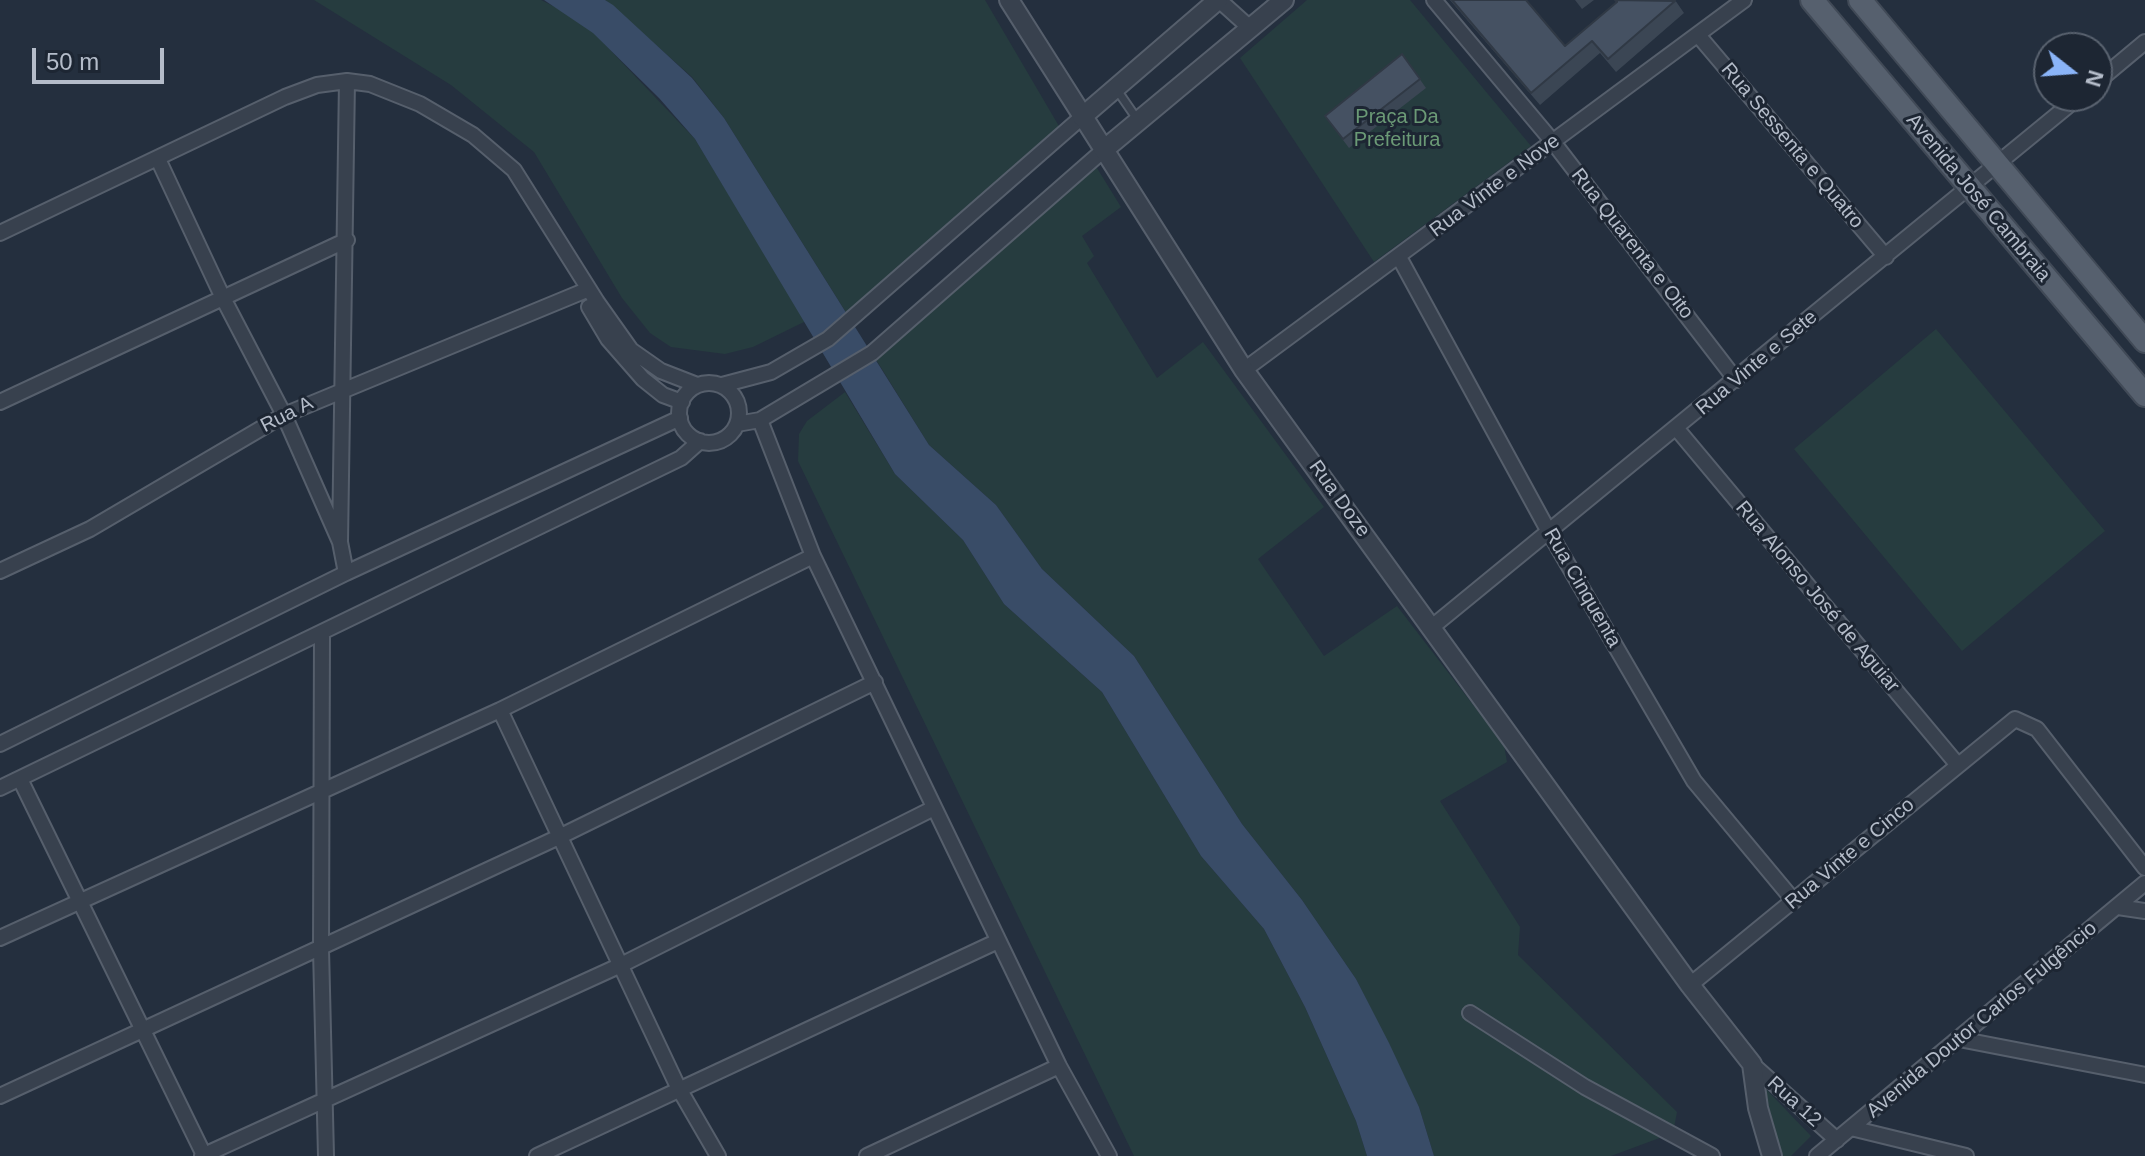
<!DOCTYPE html>
<meta charset="utf-8">
<style>
body{margin:0}
#map{position:relative;width:2145px;height:1156px;overflow:hidden;background:#242f3e;font-family:Helvetica,sans-serif}
canvas{display:block}
.north{position:absolute;left:2033px;top:32px;width:80px;height:80px;box-sizing:border-box;background:#1d2633;border:2px solid #59626f;border-radius:50%;rotate:107deg;font-size:22px;font-weight:700;line-height:32px;text-align:center;color:#b4bcc9}
.north::after{content:'';display:block;margin:auto;width:28px;height:36px;background:#8ab4f8;clip-path:polygon(50% 0,100% 100%,50% 72%,0 100%)}
.scale{position:absolute;left:32px;top:48px;width:132px;height:36px;box-sizing:border-box;border:4px solid #b4bcc9;border-top:0;padding-left:10px;font-size:24px;line-height:28px;white-space:nowrap;color:#b4bcc9;-webkit-text-stroke:6px #1d2633;paint-order:stroke}
</style>
<div id="map">
<canvas width="2145" height="1156"></canvas>
<div class="north">N</div>
<div class="scale">50 m</div>
</div>
<script>
const ctx = document.querySelector('canvas').getContext('2d');
ctx.lineJoin = 'round';
function fill(path, color) { ctx.fillStyle = color; ctx.fill(path, 'evenodd'); }
const toPath = rows => new Path2D(rows.map(r => 'M' + r).join(''));
function stroke(path, color, width, dash) { ctx.strokeStyle = color; ctx.lineWidth = width; ctx.lineCap = dash ? 'butt' : 'round'; ctx.setLineDash(dash || []); ctx.stroke(path); }
function drawText(font, color, halo, rows, align = 'center') {
  ctx.font = font + ' Helvetica,sans-serif'; ctx.lineWidth = 6; ctx.setLineDash([]); ctx.textBaseline = 'middle'; ctx.strokeStyle = halo; ctx.fillStyle = color; for (const [text, x, y, turn = 0] of rows) {
    ctx.save(); ctx.translate(x, y); ctx.rotate((+turn || 0) * Math.PI / 180); ctx.textAlign = isNaN(turn) ? turn : align; if (halo) ctx.strokeText(text, 0, 0); ctx.fillText(text, 0, 0); ctx.restore();
  }
}
fill(toPath([
 [314,0,541,0,559,9,593,32,695,139,806,321,753,347,725,354,671,347,650,333,622,298,534,152,451,85],
 [605,0,985,0,1063,133,847,314,724,118,692,77],
 [1307,0,1410,0,1531,146,1374,262,1240,58],
 [1092,160,1121,207,1082,236,1094,256,1087,263,1157,378,1203,342,1324,507,1258,559,1324,656,1397,606,1504,745,1507,762,1440,801,1520,927,1518,955,1677,1112,1673,1133,1611,1156,1434,1156,1419,1107,1356,979,1302,900,1242,824,1134,656,1042,569,996,505,929,445,872,353],
 [1936,329,2105,531,1962,651,1794,449],
 [845,392,895,474,963,540,1004,604,1102,692,1201,856,1264,929,1305,1007,1356,1121,1367,1156,1134,1156,798,461,799,434,807,421],
 [1764,1087,1811,1136,1791,1156,1783,1156,1779,1146]
]), '#263c3f');
fill(toPath([
 [544,0,605,0,613,5,692,78,724,118,929,445,996,505,1042,569,1134,656,1242,824,1302,900,1356,979,1389,1043,1419,1107,1434,1156,1367,1156,1356,1121,1305,1007,1264,929,1201,856,1102,692,1004,604,963,540,895,474,695,139,659,98,593,33]
]), '#394c67');
const service = toPath([
 [1117,90,1137,119]
]);
const minor = toPath([
 [1219,0,1250,28],
 [1434,0,1553,142,1736,380],
 [1698,35,1886,257],
 [2097,82,2145,42],
 [158,159,223,298,284,415,340,542,346,573],
 [0,233,285,97,317,85,347,81,370,84,420,104,473,135,514,170,597,302,631,350,661,371,697,385],
 [1399,257,1549,532,1694,781,1794,901],
 [589,307,608,339,643,379,663,395,682,402],
 [1244,370,1744,0],
 '679 413a30 30 0 1 1 60 0a30 30 0 1 1-60 0Z',
 [722,385,771,372,828,339,1082,117],
 [0,402,347,240],
 [760,420,813,556,1059,1066,1109,1156],
 [737,424,760,420,872,353,1106,148],
 [1677,429,1957,764],
 [340,542,347,81],
 [0,571,90,529,284,415,589,289],
 [1432,627,2080,96],
 [322,633,321,949,326,1156],
 [500,710,678,1087,718,1156],
 [0,744,346,573,680,418],
 [20,779,204,1155],
 [0,788,681,458,700,441],
 [2118,907,2145,911],
 [0,938,500,710,813,556],
 [1690,985,2015,719,2037,729,2145,868],
 [1470,1013,1585,1087,1712,1156],
 [1959,1039,2145,1075],
 [1752,1064,1837,1140],
 [0,1096,561,836,875,682],
 [1851,1128,1966,1156],
 [202,1156,621,965,934,808],
 [537,1156,998,941],
 [867,1156,1059,1066],
 [1817,1156,2145,883]
]);
const tertiary = toPath([
 [1009,0,1244,370,1690,985,1752,1064,1758,1108,1772,1156],
 [1082,117,1218,0],
 [1106,148,1284,0]
]);
const primary = toPath([
 [1812,0,2145,395],
 [1860,0,2145,341]
]);
stroke(service, '#565f6c', 11);
stroke(minor, '#565f6c', 18);
stroke(tertiary, '#565f6c', 22);
stroke(primary, '#414a57', 26);
stroke(service, '#38414e', 7);
stroke(minor, '#38414e', 14);
stroke(tertiary, '#38414e', 18);
stroke(primary, '#56606e', 22);
fill(toPath([
 [1450,0,1526,0,1565,46,1616,2,1675,0,1684,13,1616,72,1600,53,1540,105],
 [1575,0,1594,0,1582,9],
 [1402,54,1426,88,1349,148,1325,116]
]), '#3b4654');
const building = toPath([
 [1452,0,1526,0,1565,46,1617,2,1615,0,1675,1,1608,59,1592,41,1531,93,1452,0],
 [1402,54,1420,79,1343,139,1325,116,1402,54]
]);
fill(building, '#455162');
stroke(building, '#303945', 2);
drawText('20px', '#6b9a76', '#1d2633', [
 ["Praça Da",1397,117],
 ["Prefeitura",1397,140]
]);
drawText('20px', '#b4bcc9', '#1d2633', [
 ["Rua Sessenta e Quatro",1792,146,50],
 ["Rua Vinte e Nove",1495,186,-37],
 ["Avenida José Cambraia",1978,198,50],
 ["Rua Quarenta e Oito",1632,244,52],
 ["Rua Vinte e Sete",1757,363,-40],
 ["Rua A",287,415,-27],
 ["Rua Doze",1339,499,54],
 ["Rua Cinquenta",1582,588,60],
 ["Rua Alonso José de Aguiar",1817,597,50],
 ["Rua Vinte e Cinco",1850,854,-40],
 ["Avenida Doutor Carlos Fulgêncio",1982,1020,-40],
 ["Rua 12",1794,1102,42]
]);
</script>
